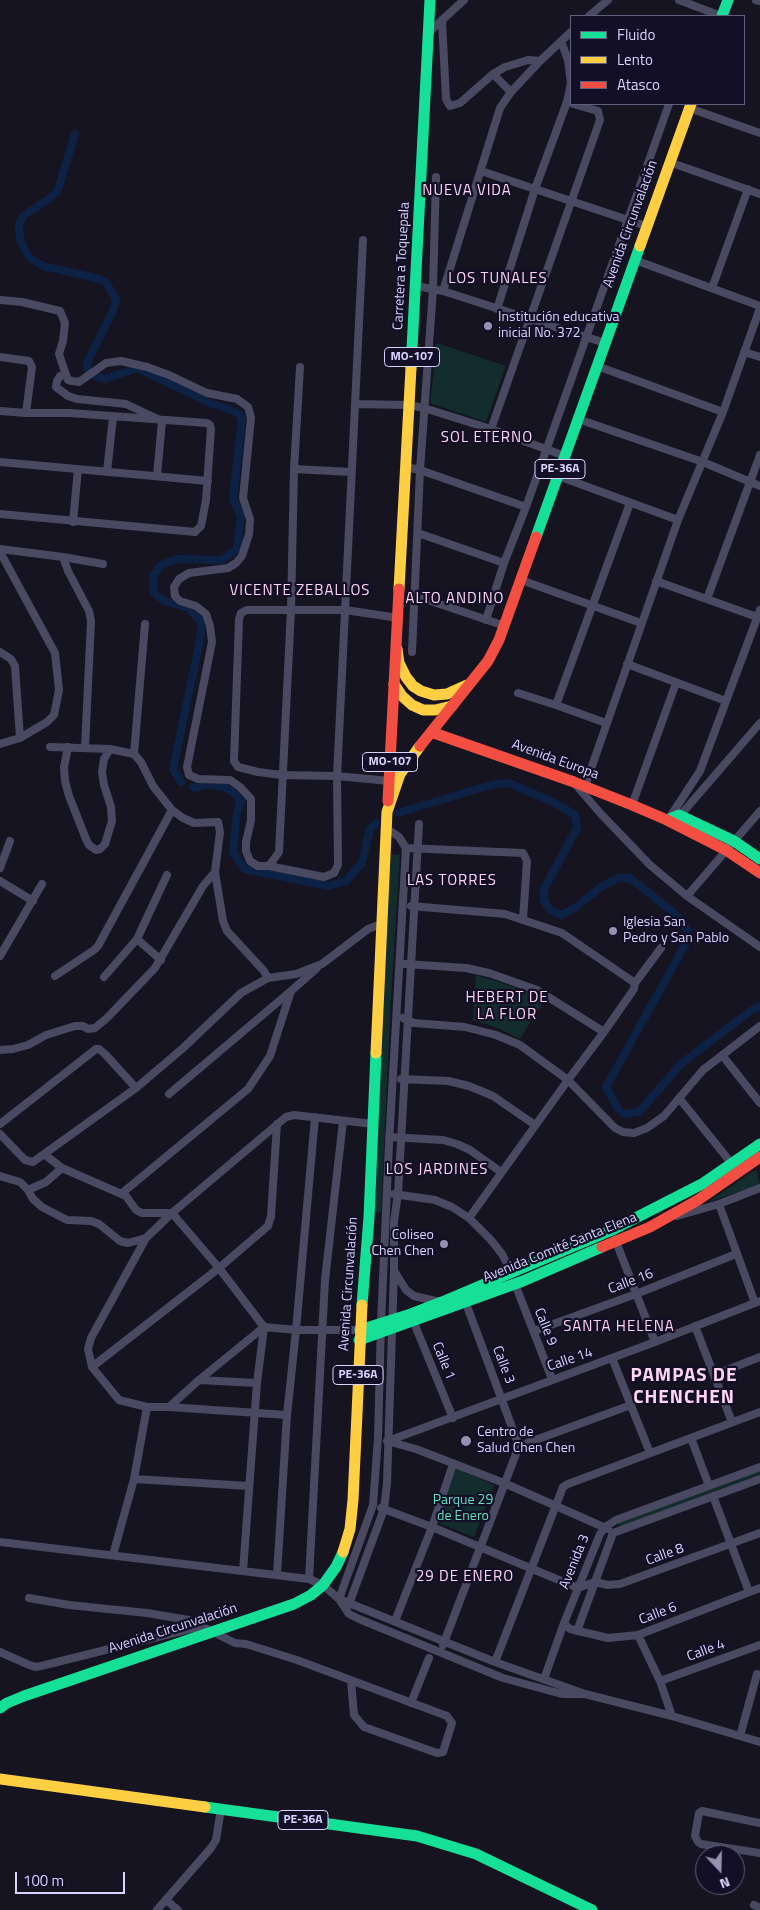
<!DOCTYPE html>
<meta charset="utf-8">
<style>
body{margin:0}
#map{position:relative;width:760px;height:1910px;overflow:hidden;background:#161421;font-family:"Titillium Web",sans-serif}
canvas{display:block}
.legend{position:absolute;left:570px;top:15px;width:175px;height:90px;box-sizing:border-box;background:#130f26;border:1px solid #625e7d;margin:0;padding:6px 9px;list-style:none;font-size:15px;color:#d9d4ff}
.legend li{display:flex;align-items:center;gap:10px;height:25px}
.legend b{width:25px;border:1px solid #625e7d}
.north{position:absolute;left:695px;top:1845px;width:50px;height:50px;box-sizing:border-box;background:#130f26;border:1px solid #625e7d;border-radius:50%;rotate:159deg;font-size:14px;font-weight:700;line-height:20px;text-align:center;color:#d9d4ff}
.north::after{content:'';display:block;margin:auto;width:18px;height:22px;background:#9591b1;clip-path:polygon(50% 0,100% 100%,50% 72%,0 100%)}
.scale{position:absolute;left:15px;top:1872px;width:110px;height:22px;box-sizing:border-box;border:2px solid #d9d4ff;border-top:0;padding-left:6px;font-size:15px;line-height:18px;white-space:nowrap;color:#d9d4ff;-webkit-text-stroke:4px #130f26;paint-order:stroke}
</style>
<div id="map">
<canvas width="760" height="1910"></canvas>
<ul class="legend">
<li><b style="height:6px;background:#16e098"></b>Fluido</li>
<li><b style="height:6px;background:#ffcf43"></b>Lento</li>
<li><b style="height:6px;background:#f24e42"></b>Atasco</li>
</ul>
<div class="north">N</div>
<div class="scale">100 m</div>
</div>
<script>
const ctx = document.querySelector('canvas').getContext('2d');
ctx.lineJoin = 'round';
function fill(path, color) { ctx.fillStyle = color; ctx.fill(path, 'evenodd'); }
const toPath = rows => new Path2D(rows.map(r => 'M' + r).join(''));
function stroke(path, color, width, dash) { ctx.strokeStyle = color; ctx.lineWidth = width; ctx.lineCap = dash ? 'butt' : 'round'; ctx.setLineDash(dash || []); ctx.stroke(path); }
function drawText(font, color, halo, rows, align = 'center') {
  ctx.font = font + ' "Titillium Web",sans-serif'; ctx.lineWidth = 4.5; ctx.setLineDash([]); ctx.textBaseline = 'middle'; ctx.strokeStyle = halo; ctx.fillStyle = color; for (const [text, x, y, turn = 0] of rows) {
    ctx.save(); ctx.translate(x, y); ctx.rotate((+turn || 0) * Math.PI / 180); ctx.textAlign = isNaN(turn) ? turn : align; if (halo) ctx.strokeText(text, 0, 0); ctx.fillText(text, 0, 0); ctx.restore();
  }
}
fill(toPath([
 [437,343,506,366,486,422,430,403],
 [391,854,400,855,391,997,381,1213,372,1210],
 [476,975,539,995,545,999,520,1039,498,1028,473,1020],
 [755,1170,757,1171,760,1185,708,1202],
 [456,1468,494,1485,474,1537,436,1522],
 [760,1469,760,1474,620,1527,618,1523]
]), '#132c2d');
stroke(toPath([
 [75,134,58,190,50,198,23,216,19,224,20,240,29,257,43,266,96,278,106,282,116,300,113,311,90,357,87,364,88,370,95,376,105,379,137,368,210,403,229,409,239,414,242,419,233,499,241,516,237,549,222,560,177,559,161,565,153,576,153,592,164,601,189,608,201,622,201,635,173,769,181,782],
 [193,787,196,788,207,784,225,787,235,794,241,802,237,812,233,853,245,869,328,886,346,881,362,863,370,829,376,823],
 [398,813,477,789,496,784,509,783,555,803,575,815,577,828,544,889,544,902,552,911,562,915,576,907,601,887,618,878,630,878,673,912,680,920,688,931,685,945,606,1087,618,1109,625,1114,639,1112,681,1064,749,1012,760,1006]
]), '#0d2144', 8);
stroke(toPath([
 [679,0,721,16],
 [756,0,760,1],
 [589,16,608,0],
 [442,20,446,99,450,106,460,103,493,74,505,67,528,60,540,61],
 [428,33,464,0],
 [493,74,511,92],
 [689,108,760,133],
 [669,162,760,194],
 [481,171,646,226],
 [635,260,760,306],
 [416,286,443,291,605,343],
 [712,288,748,189],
 [443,291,500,108,511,92,540,61,571,32],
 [0,300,22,302,60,311,65,323,63,341,59,354,66,375,68,380,72,381,79,382,106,363,121,361,147,367,169,375,207,393,237,399,248,407,251,418,243,498,250,519,249,534,242,556,236,563,228,568,189,573,179,579,174,587,175,596,180,601,196,606,206,614,210,626,212,642,187,767,189,775,198,779,230,780,240,787,251,799,251,820,246,842,246,851,250,861,258,866,269,866,279,852,291,610,294,469,300,367],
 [497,309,535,189,567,102,571,83,568,60,561,41],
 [744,352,760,357],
 [0,357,29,361,32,367,26,413],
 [597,366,723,412],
 [66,375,60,376,57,381,56,387,68,396,77,399,126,404,162,421,157,476],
 [356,404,409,405,424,408,491,429,565,456],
 [0,411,26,413,70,413,207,423,210,425,211,429,206,500,201,526,195,532,0,514],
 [578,419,703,462,760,486],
 [491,429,600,120,598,111,573,104],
 [0,462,208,481],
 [406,467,420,470,526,507],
 [294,469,351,472],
 [107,472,113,417],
 [558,476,678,520],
 [73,522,78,469],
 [418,533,504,563],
 [0,549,63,557,103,564],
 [0,552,55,653,59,690,54,715,47,722,20,738,0,744],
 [63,557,68,571,89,611,91,621,85,748],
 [521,580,641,623],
 [656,581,757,617],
 [416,596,505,626],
 [707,599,760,455],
 [486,620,504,563,526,507,669,104],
 [0,652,11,659,15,666,20,738],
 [412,652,420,470,433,289,436,177],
 [627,664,726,701],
 [518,693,556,705,606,723],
 [556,705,630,503],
 [50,747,110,749,134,754,141,762,153,786,172,810,183,818,194,823,218,822,220,832,215,872,223,921,227,931,264,971,268,978],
 [68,747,64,767,65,781,69,796,86,839,89,845,96,850,100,849,105,844,112,821,111,807,104,785,102,772,104,759,110,749],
 [134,754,145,624],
 [389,781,337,776,282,775,258,772,238,767,234,761,239,619,241,613,247,610,345,610,399,618],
 [575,784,601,814,650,865,687,896,760,947],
 [585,786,678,520,723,412,760,308],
 [632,805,676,683],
 [678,818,760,723],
 [668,820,700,771,760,610],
 [386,828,399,837,406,848,389,1144,381,1323,378,1438,373,1505,339,1599,349,1614,359,1619,503,1678,562,1694,585,1694],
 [406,848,523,853,527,861,523,920],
 [269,866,324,877,334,873,338,865,337,776,363,240],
 [0,868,10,841],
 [0,881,33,901],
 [687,896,760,811],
 [411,906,505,914,562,933,635,983],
 [137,939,161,960],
 [0,956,42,884],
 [405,964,466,968,489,973,537,990,604,1032],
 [55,976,94,950,98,946,172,810],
 [104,977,137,939,167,875],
 [403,1018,414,1023,465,1027,496,1035,520,1045,568,1080,615,1128,623,1132,634,1133,647,1128,664,1116,703,1070,760,1026],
 [0,1050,13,1049,28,1045,46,1035,75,1026,83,1026,88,1029,95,1028,107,1018,155,968,203,886,215,872],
 [722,1055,760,1103],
 [401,1079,448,1081,469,1086,493,1096,535,1125],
 [169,1094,291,991],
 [679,1098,732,1164],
 [0,1124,96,1049,99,1049,105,1054,136,1088],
 [0,1134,25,1160,33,1162,136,1088,182,1049,241,993,268,978,296,974,322,964,368,929,381,924],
 [389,1137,443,1140,457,1144,470,1150,501,1172],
 [44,1154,62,1168,126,1196,136,1210,142,1213,172,1213,219,1268,264,1327,296,1330,360,1330],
 [0,1176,20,1182,28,1190,33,1199,42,1207,67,1220,91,1221,99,1224,120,1241,128,1243,146,1238],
 [28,1190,46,1182,62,1168],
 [121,1194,248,1089,270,1056,291,991,317,968],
 [394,1194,435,1200,452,1207,469,1218,491,1240,502,1254,512,1273],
 [719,1204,755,1303],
 [677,1216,719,1204,760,1188],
 [469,1218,568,1080,604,1032,634,989,635,983,661,948],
 [615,1239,655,1342],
 [395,1272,406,1290,414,1296,440,1302],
 [515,1284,552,1379],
 [464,1298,519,1446],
 [412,1318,453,1418],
 [695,1326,732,1422],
 [534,1331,636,1294,736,1254],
 [612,1358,650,1453],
 [92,1367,219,1268,268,1226,271,1216,277,1124],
 [714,1375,760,1357],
 [199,1380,257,1383],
 [147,1407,119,1400,92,1367,88,1349,91,1338,146,1238,172,1213,286,1117,294,1115,373,1124],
 [169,1407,287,1415],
 [691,1438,709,1486],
 [387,1441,416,1449,504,1483,608,1529],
 [388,1441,655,1342,760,1301],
 [519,1446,631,1405],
 [134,1479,249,1486],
 [713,1496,749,1592],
 [381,1508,432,1527,578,1588,595,1582,608,1585,620,1584,760,1533],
 [0,1542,309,1579,323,1585,339,1599,495,1662,585,1694,672,1716,760,1742],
 [113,1555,134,1479,147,1407,169,1407,199,1380,264,1327],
 [243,1571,257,1383,264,1327],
 [277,1575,287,1415,296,1330,315,1117],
 [309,1579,325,1280,343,1121],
 [29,1598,69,1605,147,1613,189,1620,235,1643,246,1644,297,1660,447,1716,452,1723,443,1752,437,1753,364,1727,354,1715,351,1681],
 [349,1604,384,1509,387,1483,394,1271,394,1221,398,1194,419,824],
 [395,1621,432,1527,453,1464],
 [564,1623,570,1629,608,1638,638,1635,760,1588],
 [577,1631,613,1533,760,1479],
 [638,1635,660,1681,672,1716],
 [443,1645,519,1446],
 [0,1652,27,1664,35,1667,41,1666,202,1626],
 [495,1662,563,1487,568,1484,760,1412],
 [544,1679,564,1623,600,1534,605,1527,616,1520,760,1467],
 [660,1681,760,1645],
 [411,1703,429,1658],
 [740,1736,757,1674],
 [760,1823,702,1811,699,1813,695,1836,698,1842,701,1844,760,1853],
 [166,1900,178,1910],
 [754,1905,760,1908],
 [157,1910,211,1848,216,1840,221,1809]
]), '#4a4962', 8);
stroke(toPath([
 [722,16,728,0],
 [411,368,430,0],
 [536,537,640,246],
 [667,820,679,815,734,841,760,859],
 [362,1305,369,1217,376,1053],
 [360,1330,411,1314,442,1302,612,1230,702,1184,760,1144],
 [359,1340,523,1281,602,1247],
 [0,1708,7,1703,24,1696,294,1604,311,1595,323,1585,336,1567,343,1552],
 [205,1807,417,1836,476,1854,592,1910]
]), '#16e098', 11);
stroke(toPath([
 [640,246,691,104],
 [399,589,411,368],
 [397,649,399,663,406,677,413,686,421,691,434,695,447,694,467,685],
 [394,684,402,696,412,705,423,710,435,710,452,706],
 [376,1053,387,812,400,774,420,746],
 [343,1552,350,1529,353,1500,362,1305],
 [0,1779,205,1807]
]), '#ffcf43', 11);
stroke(toPath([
 [431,732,574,782,632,805,667,820,726,850,760,873],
 [420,746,488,661,499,640,536,537],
 [388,801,399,589],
 [602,1247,650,1227,698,1200,760,1157]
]), '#f24e42', 11);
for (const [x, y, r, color] of [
 [488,326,5,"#9591b1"],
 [613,931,5,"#9591b1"],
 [444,1244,5,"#9591b1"],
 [466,1441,6,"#9591b1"]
]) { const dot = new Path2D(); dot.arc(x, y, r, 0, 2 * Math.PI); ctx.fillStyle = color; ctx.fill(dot); stroke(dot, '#130f26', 2); }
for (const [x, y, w] of [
 [412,357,55],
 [560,469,50],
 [390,762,55],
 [358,1375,50],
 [303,1820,50]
]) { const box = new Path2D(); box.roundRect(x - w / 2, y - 9.5, w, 19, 4); ctx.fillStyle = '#130f26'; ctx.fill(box); stroke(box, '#d9d4ff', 1); }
drawText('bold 12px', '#d9d4ff', null, [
 ["MO-107",412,357],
 ["PE-36A",560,469],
 ["MO-107",390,762],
 ["PE-36A",358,1375],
 ["PE-36A",303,1820]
]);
drawText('14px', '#d9d4ff', '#130f26', [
 ["Avenida Circunvalación",631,224,-70],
 ["Carretera a Toquepala",402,266,-87],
 ["Avenida Europa",555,760,20],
 ["Avenida Comité Santa Elena",560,1248,-22],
 ["Calle 16",631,1282,-21],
 ["Avenida Circunvalación",349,1284,-86],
 ["Calle 9",545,1327,68],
 ["Calle 14",570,1360,-19],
 ["Calle 1",443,1361,68],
 ["Calle 3",503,1365,69],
 ["Calle 8",665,1555,-20],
 ["Avenida 3",575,1562,-68],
 ["Calle 6",658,1614,-21],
 ["Avenida Circunvalación",173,1629,-18],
 ["Calle 4",706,1651,-20]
]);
drawText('14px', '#d9d4ff', '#130f26', [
 ["Institución educativa",498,318],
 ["inicial No. 372",498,334],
 ["Iglesia San",623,923],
 ["Pedro y San Pablo",623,939],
 ["Coliseo",434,1236,"right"],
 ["Chen Chen",434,1252,"right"],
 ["Centro de",477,1433],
 ["Salud Chen Chen",477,1449]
], 'left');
drawText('14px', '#5fe0c0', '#130f26', [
 ["Parque 29",463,1501],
 ["de Enero",463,1517]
]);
ctx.letterSpacing = '1px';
drawText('15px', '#ffd6f0', '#130f26', [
 ["NUEVA VIDA",467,191],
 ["LOS TUNALES",498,279],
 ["SOL ETERNO",487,438],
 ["VICENTE ZEBALLOS",300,591],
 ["ALTO ANDINO",455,599],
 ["LAS TORRES",452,881],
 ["HEBERT DE",507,998],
 ["LA FLOR",507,1015],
 ["LOS JARDINES",437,1170],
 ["SANTA HELENA",619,1327],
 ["29 DE ENERO",465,1577]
]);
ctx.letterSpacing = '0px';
ctx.letterSpacing = '1px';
drawText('bold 19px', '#ffd6f0', '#130f26', [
 ["PAMPAS DE",684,1376],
 ["CHENCHEN",684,1398]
]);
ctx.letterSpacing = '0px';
</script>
